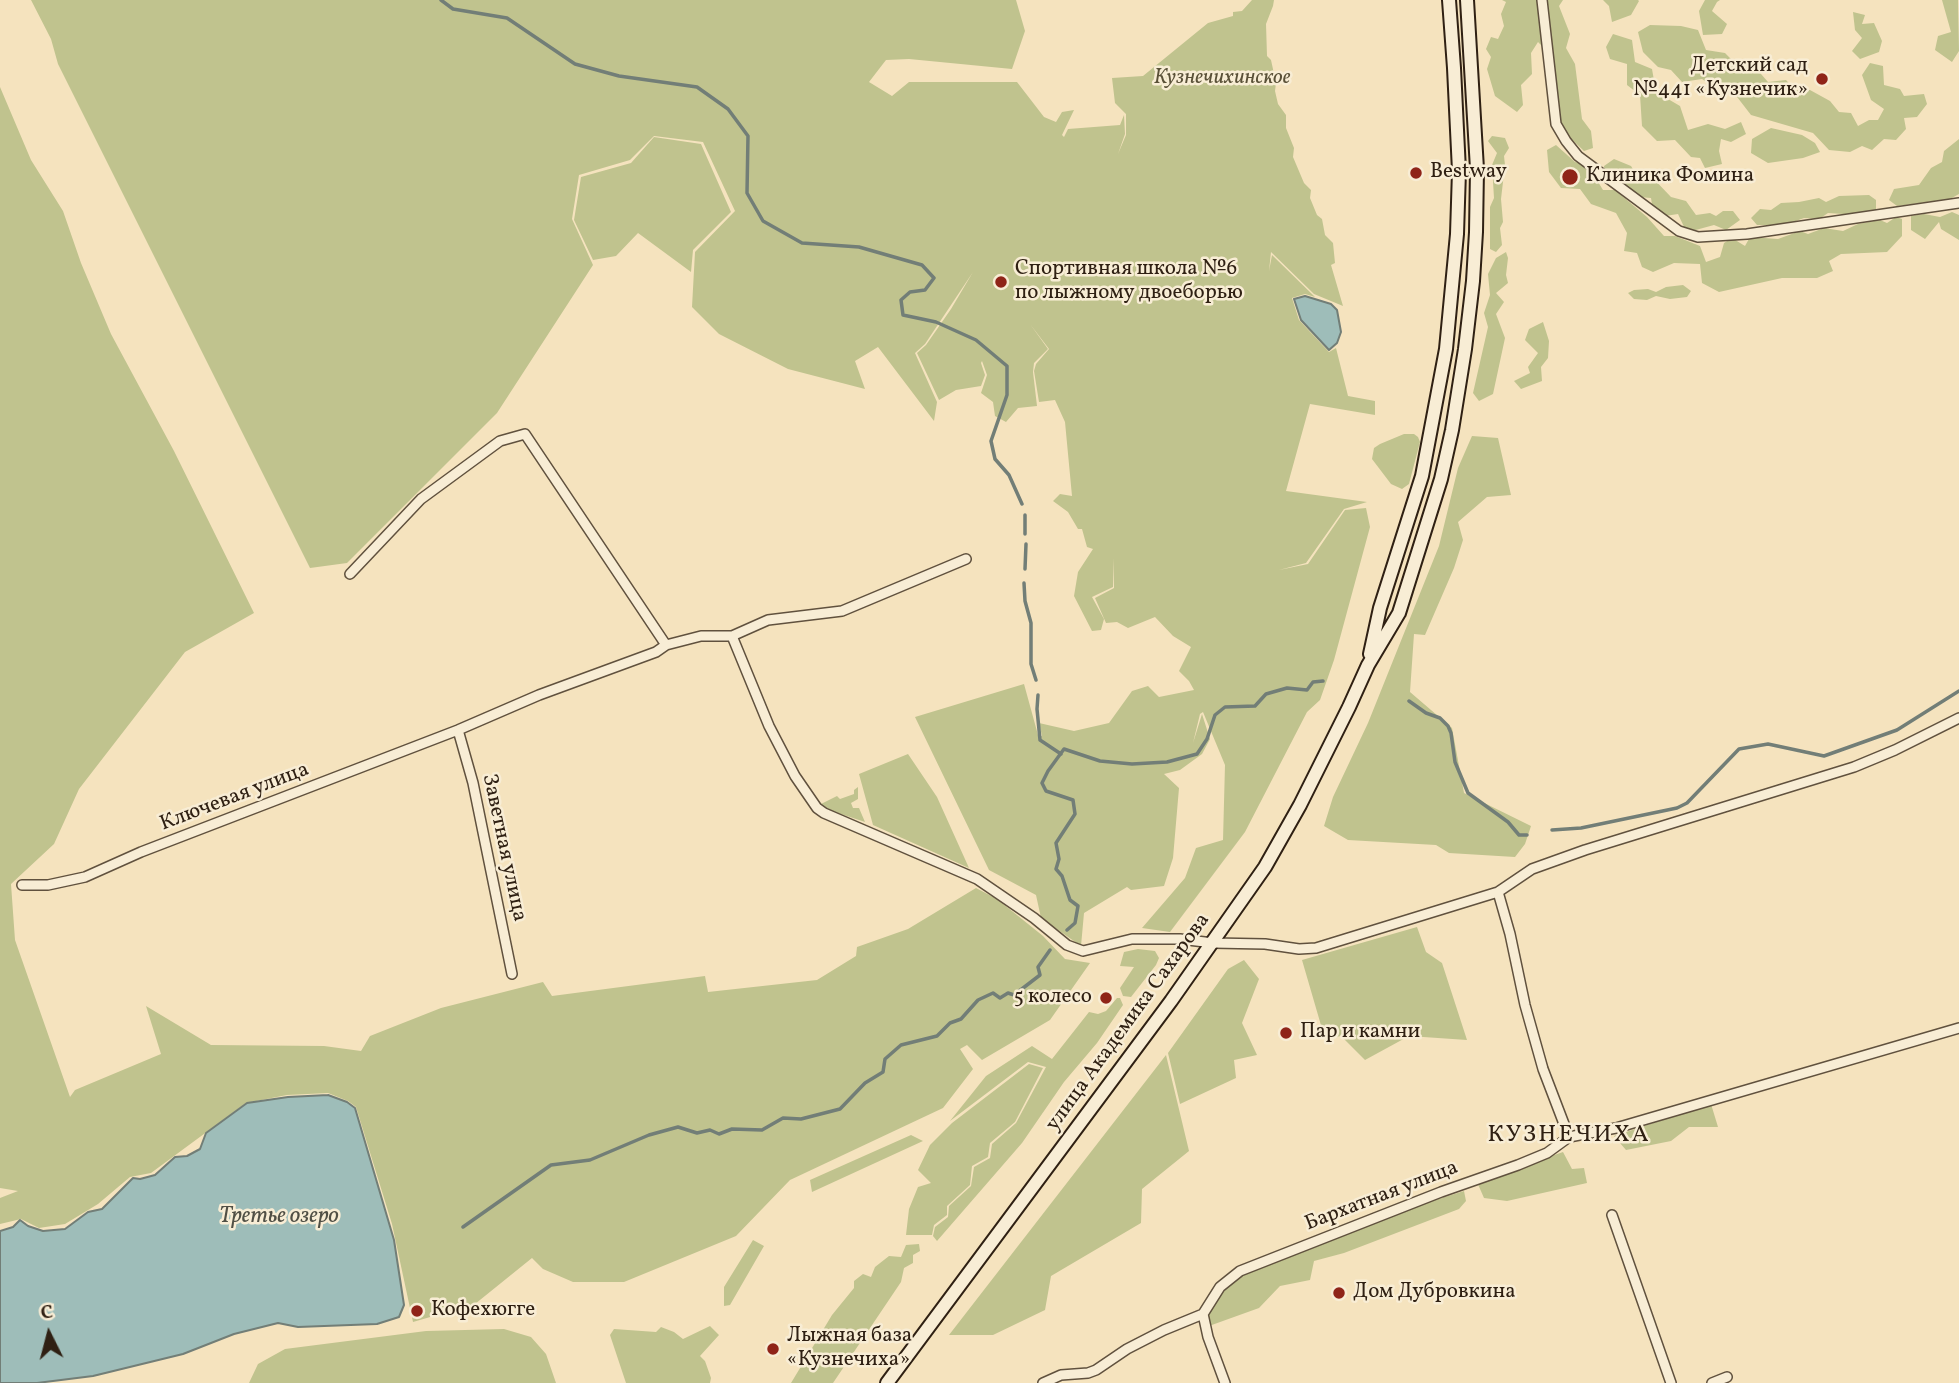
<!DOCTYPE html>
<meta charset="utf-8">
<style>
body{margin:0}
#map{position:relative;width:1959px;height:1383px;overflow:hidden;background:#f5e3be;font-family:Vollkorn,serif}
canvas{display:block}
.north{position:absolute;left:14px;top:1299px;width:70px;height:70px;-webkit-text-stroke:5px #f8edd5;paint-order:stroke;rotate:354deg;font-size:19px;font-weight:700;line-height:28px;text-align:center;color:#2f2013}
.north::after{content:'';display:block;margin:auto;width:24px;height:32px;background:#2f2013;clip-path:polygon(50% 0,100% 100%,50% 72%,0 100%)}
</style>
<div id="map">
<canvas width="1959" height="1383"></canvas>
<div class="north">С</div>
</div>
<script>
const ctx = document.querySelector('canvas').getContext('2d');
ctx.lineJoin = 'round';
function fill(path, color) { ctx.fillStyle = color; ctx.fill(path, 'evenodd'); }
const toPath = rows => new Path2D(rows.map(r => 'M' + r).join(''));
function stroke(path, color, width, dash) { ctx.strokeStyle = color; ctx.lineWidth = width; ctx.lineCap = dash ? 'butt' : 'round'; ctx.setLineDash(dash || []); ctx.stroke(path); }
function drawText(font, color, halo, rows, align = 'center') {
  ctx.font = font + ' Vollkorn,serif'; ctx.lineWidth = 5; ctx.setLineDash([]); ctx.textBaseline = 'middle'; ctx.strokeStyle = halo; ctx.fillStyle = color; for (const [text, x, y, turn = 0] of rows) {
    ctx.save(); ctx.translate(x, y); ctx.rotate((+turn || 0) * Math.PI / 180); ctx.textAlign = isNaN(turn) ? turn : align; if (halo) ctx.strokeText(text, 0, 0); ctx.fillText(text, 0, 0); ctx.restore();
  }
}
fill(toPath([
 [31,0,1016,0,1025,31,1012,69,909,59,886,60,869,82,892,96,909,82,1017,82,1044,117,1056,122,1062,112,1074,110,1062,135,1064,137,1068,129,1120,125,1124,115,1125,134,1118,154,1126,135,1126,114,1115,103,1112,78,1143,76,1208,23,1233,16,1233,12,1242,11,1252,0,1274,0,1273,6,1266,24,1267,56,1271,60,1276,83,1275,91,1278,104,1286,115,1286,128,1294,148,1293,157,1304,183,1311,190,1310,198,1317,215,1322,219,1325,235,1333,243,1335,263,1331,265,1343,306,1314,294,1271,252,1269,271,1272,255,1315,297,1305,294,1292,298,1299,320,1329,352,1336,348,1348,396,1375,401,1375,415,1310,404,1286,491,1367,502,1344,509,1306,563,1279,570,1308,564,1345,510,1366,508,1370,527,1334,660,1320,700,1307,712,1245,832,1170,932,1142,928,1185,878,1196,848,1223,840,1225,765,1203,712,1200,714,1193,743,1202,714,1210,739,1202,754,1180,770,1164,774,1179,788,1173,858,1164,886,1131,890,1127,887,1084,913,1081,946,1041,918,1036,895,989,870,915,717,1024,684,1038,735,1042,736,1039,723,1074,731,1109,723,1132,691,1148,686,1159,697,1194,690,1189,681,1179,671,1191,647,1173,636,1155,617,1128,628,1117,622,1106,623,1095,598,1114,588,1114,558,1113,587,1092,597,1104,619,1101,630,1092,631,1074,596,1078,572,1093,549,1087,547,1082,529,1078,529,1068,512,1053,501,1060,494,1072,496,1065,422,1055,400,1039,402,1034,371,1036,364,1049,349,1030,324,1048,349,1034,363,1033,372,1037,406,1018,408,1006,422,995,416,993,402,981,393,987,375,982,361,981,363,985,375,981,386,956,390,939,400,917,353,926,345,951,309,973,272,925,344,915,353,937,402,934,421,878,347,855,361,865,389,788,369,719,334,692,307,695,252,735,211,703,142,654,136,630,160,579,175,572,219,593,265,497,413,347,563,310,568,58,64,51,39],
 [1502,0,1563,0,1559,6,1570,34,1566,48,1575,64,1582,119,1591,131,1593,148,1584,151,1561,129,1556,101,1551,55,1538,42,1531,53,1532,74,1521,85,1523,105,1517,112,1495,96,1487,69,1491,57,1486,49,1491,37,1498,39,1504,26,1501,14,1506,2],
 [1603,0,1638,0,1639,1,1631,15,1612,22,1609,6],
 [1705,0,1720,0,1717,2,1712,11,1727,24,1722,34,1703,35,1699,11],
 [1942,0,1958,0,1959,51,1952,62,1935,50,1938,36,1951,32],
 [1853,12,1865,15,1862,24,1874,23,1882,41,1879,52,1860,59,1852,51,1862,38,1855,30],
 [1650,25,1681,26,1698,30,1706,50,1725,53,1740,68,1754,66,1768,82,1786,80,1795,90,1810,90,1830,101,1839,112,1851,113,1858,126,1869,120,1878,120,1884,109,1871,100,1862,75,1870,63,1883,66,1884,85,1900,89,1904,96,1924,94,1927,104,1917,117,1904,118,1906,129,1896,140,1884,139,1872,150,1862,146,1850,152,1829,150,1813,133,1751,115,1734,93,1716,89,1702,79,1682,82,1671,70,1658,67,1643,52,1638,32],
 [1613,34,1632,40,1635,62,1652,69,1656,92,1680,106,1688,130,1708,124,1725,129,1741,122,1746,134,1731,142,1721,139,1719,151,1722,164,1705,168,1700,158,1691,157,1675,140,1657,141,1642,126,1640,95,1627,85,1627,64,1610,59,1606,47],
 [0,87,31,160,63,211,81,263,111,334,174,451,254,613,185,652,79,789,54,844,11,884,15,940,70,1097,75,1090,161,1054,146,1006,211,1045,324,1046,361,1051,370,1036,441,1008,543,982,552,996,705,976,708,992,817,980,856,956,857,947,908,929,976,888,997,899,1043,936,1065,959,1090,963,1050,1020,982,1060,967,1045,960,1049,973,1069,943,1108,790,1180,736,1236,624,1282,573,1282,543,1269,532,1258,475,1304,413,1322,392,1224,356,1107,348,1101,328,1093,287,1095,246,1103,151,1173,130,1177,98,1204,65,1224,39,1228,21,1219,0,1224,0,1198,18,1191,0,1188],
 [1771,128,1802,135,1815,143,1820,152,1803,158,1768,163,1751,153,1752,139],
 [1492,136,1505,138,1509,148,1504,156,1505,165,1501,199,1503,222,1500,228,1502,245,1496,252,1490,249,1490,207,1494,198,1492,165,1497,153,1488,141],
 [654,137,701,144,731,212,693,250,691,272,638,233,616,256,593,260,574,220,581,177,631,163],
 [1959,139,1959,194,1950,199,1897,206,1889,200,1894,189,1919,185,1931,168,1942,162,1944,151],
 [1556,145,1575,162,1587,164,1603,190,1615,190,1647,217,1664,236,1675,236,1700,246,1706,262,1720,257,1724,243,1732,238,1745,246,1750,237,1778,239,1800,231,1808,234,1824,228,1843,231,1858,224,1880,220,1887,223,1896,217,1902,219,1902,236,1887,252,1841,254,1829,261,1833,271,1817,278,1782,278,1719,292,1702,283,1700,264,1674,263,1653,272,1642,267,1637,253,1624,251,1627,233,1616,213,1591,204,1580,189,1561,188,1549,172,1547,150],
 [1614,159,1631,166,1637,176,1650,175,1671,197,1686,201,1696,215,1710,213,1716,216,1723,211,1733,211,1740,220,1726,230,1714,225,1692,231,1685,229,1678,214,1665,216,1653,211,1651,198,1628,196,1605,180,1604,166],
 [1869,195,1876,200,1876,210,1858,215,1828,213,1819,219,1804,218,1785,225,1757,225,1751,218,1760,209,1771,210,1781,203,1799,202,1819,198,1826,202,1839,196],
 [1952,212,1959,215,1959,240,1941,229,1939,222,1925,239,1911,230,1911,216,1924,214,1940,217],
 [1506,252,1508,258,1506,275,1508,283,1496,293,1504,302,1496,314,1505,338,1493,394,1479,401,1473,393,1488,327,1484,313,1490,295,1488,274,1496,258],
 [1683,285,1691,291,1687,297,1670,299,1656,296,1647,300,1634,299,1628,293,1634,290,1648,289,1656,292,1666,287],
 [1543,322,1549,341,1548,358,1541,367,1542,381,1521,389,1514,381,1530,373,1528,367,1538,353,1525,340,1529,329],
 [1404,434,1414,434,1418,437,1420,442,1409,484,1402,489,1391,484,1372,459,1374,448,1380,444],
 [1472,436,1498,438,1511,495,1487,497,1458,522,1463,540,1454,568,1425,635,1414,634,1410,692,1452,728,1464,793,1531,826,1525,844,1515,857,1449,853,1436,845,1348,840,1324,826,1333,797,1368,723,1439,546,1458,468],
 [908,754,937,797,969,868,873,825,859,774],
 [858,787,858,799,851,803,853,808,859,808,865,822,832,811,821,804,837,796,840,799,854,794,854,790],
 [1417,927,1426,952,1442,963,1467,1040,1409,1036,1365,1060,1341,1036,1325,1039,1302,960],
 [1138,949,1155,951,1159,958,1156,965,1131,997,1123,996,1120,988,1134,967,1120,966,1124,952],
 [1244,960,1259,979,1242,1023,1257,1055,1234,1060,1236,1078,1180,1104,1168,1053,1228,969],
 [1117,998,1120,998,1123,1005,1097,1043,1064,1082,1022,1143,937,1241,933,1236,935,1227,948,1217,949,1206,971,1186,974,1167,990,1158,992,1144,1016,1123,1046,1067,1028,1062,950,1121,986,1076,1032,1046,1052,1059,1089,1012,1098,1014,1106,1011],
 [1166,1055,1189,1151,1142,1189,1141,1223,1051,1276,1045,1310,993,1335,949,1335],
 [1029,1064,1043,1068,1015,1122,990,1143,988,1157,972,1166,970,1185,947,1206,947,1215,934,1225,932,1235,906,1235,909,1209,918,1187,931,1183,918,1170,930,1145,952,1123],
 [1711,1104,1718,1127,1689,1127,1671,1141,1626,1150,1614,1136],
 [911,1135,923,1141,812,1192,810,1180],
 [1563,1152,1572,1169,1584,1168,1587,1183,1507,1201,1484,1198,1477,1182],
 [1464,1191,1466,1201,1459,1209,1344,1253,1314,1261,1310,1280,1280,1286,1259,1308,1209,1326,1207,1312,1227,1285,1245,1272,1394,1213],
 [753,1240,764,1246,730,1305,724,1306,724,1287],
 [919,1244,920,1251,913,1255,913,1263,904,1268,901,1282,833,1383,791,1383,832,1315,854,1288,854,1281,863,1274,871,1277,875,1267,889,1256,901,1257,906,1245],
 [710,1326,719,1335,700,1356,705,1361,711,1378,710,1383,626,1383,610,1335,614,1329,656,1332,661,1327,674,1332,683,1339],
 [504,1329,531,1337,546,1354,556,1383,249,1383,258,1364,285,1349,426,1331]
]), '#c0c38e');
const water = toPath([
 [1305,296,1331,304,1337,310,1341,332,1337,343,1329,350,1301,320,1294,299,1305,296],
 [328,1095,347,1102,355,1108,394,1240,404,1305,399,1317,377,1324,298,1327,278,1323,234,1334,183,1354,93,1376,37,1383,0,1383,0,1231,13,1227,20,1220,28,1226,43,1231,65,1229,88,1212,102,1209,133,1178,140,1179,155,1175,175,1157,187,1156,200,1149,206,1133,247,1103,288,1097,328,1095]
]);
fill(water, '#9ebdb9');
stroke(water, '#727e77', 2);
stroke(toPath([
 [441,0,453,9,507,18,575,64,619,76,697,87,728,109,748,136,747,193,763,221,802,243,859,247,922,265,934,278,925,290,910,292,901,300,903,315,936,322,976,340,1007,366,1007,395,991,441,995,459,1009,475,1022,504],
 [1025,515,1025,534],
 [1025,569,1026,544],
 [1024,583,1025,601,1031,623,1031,664,1036,680],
 [1038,695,1037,709,1040,740,1061,754],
 [1409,701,1426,713,1440,718,1448,726,1451,733,1455,762,1468,793,1508,822,1519,835,1527,835],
 [1552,830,1581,828,1677,808,1687,803,1739,749,1768,744,1824,756,1897,730,1959,691],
 [1067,930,1075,923,1078,906,1070,900,1062,876,1056,869,1059,859,1056,843,1075,814,1073,800,1046,791,1042,783,1048,771,1064,749,1100,761,1132,764,1167,762,1197,754,1207,739,1215,715,1225,707,1255,706,1266,694,1287,688,1307,690,1313,682,1323,681],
 [463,1227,551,1165,590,1160,649,1135,678,1127,697,1133,710,1130,719,1134,732,1129,762,1130,783,1118,801,1119,840,1109,865,1083,883,1072,885,1059,901,1045,937,1036,950,1023,961,1019,978,1000,993,993,1000,998,1008,993,1014,995,1040,975,1038,967,1050,950]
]), '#727e77', 3.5);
const minor = toPath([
 [1542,0,1556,124,1566,141,1578,156,1679,231,1698,237,1747,234,1959,203],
 [732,636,769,726,795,776,817,808,824,813,977,879,1034,918,1067,945,1083,951,1132,939,1180,939,1213,943,1265,944,1299,949,1316,948,1498,892,1532,869,1585,850,1854,767,1895,750,1959,718],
 [666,645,701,636,732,636,768,620,842,611,966,559],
 [458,730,473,783,512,974],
 [22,885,48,885,85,877,141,852,458,730,539,695,656,652,666,645,525,434,500,441,421,499,350,574],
 [1498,892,1510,934,1525,1005,1543,1069,1569,1137],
 [1612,1215,1671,1383],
 [1203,1314,1208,1337,1225,1383],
 [1043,1383,1061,1375,1088,1373,1096,1370,1127,1349,1164,1330,1203,1314,1220,1287,1240,1271,1441,1192,1518,1165,1547,1153,1569,1137,1616,1128,1959,1028],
 [1712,1383,1727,1377]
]);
const secondary = toPath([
 [1370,654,1380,608,1422,476,1446,349,1457,234,1459,171,1454,68,1449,0],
 [887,1383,1171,1001,1265,867,1300,805,1349,707,1368,665,1399,613,1441,479,1452,430,1465,349,1473,281,1476,232,1477,169,1467,0]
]);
stroke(minor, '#60513e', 12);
stroke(secondary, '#2f2013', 16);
stroke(minor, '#f8edd5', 9);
stroke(secondary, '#f8edd5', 12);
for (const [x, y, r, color] of [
 [1822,79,7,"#8f2418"],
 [1416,173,7,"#8f2418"],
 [1570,177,9,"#8f2418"],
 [1001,282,7,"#8f2418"],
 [1106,998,7,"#8f2418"],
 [1286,1033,7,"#8f2418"],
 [1339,1293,7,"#8f2418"],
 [417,1311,7,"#8f2418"],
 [773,1349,7,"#8f2418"]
]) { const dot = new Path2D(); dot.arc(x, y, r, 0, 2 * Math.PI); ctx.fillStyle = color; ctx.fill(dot); stroke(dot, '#f8edd5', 2.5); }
drawText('21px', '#2f2013', '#f8edd5', [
 ["Детский сад",1808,67,"right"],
 ["№441 «Кузнечик»",1808,91,"right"],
 ["Bestway",1430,173],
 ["Клиника Фомина",1586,177],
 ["Спортивная школа №6",1015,270],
 ["по лыжному двоеборью",1015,294],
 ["5 колесо",1092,998,"right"],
 ["Пар и камни",1300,1033],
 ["Дом Дубровкина",1353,1293],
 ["Кофехюгге",431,1311],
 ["Лыжная база",787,1337],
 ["«Кузнечиха»",787,1361]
], 'left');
drawText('italic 21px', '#5a5138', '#f8edd5', [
 ["Кузнечихинское",1222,79]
]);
drawText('21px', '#2f2013', '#f8edd5', [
 ["Ключевая улица",235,798,-21],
 ["Заветная улица",503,848,78],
 ["улица Академика Сахарова",1129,1023,-54],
 ["Бархатная улица",1382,1197,-21]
]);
drawText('italic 23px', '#504f45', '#f8edd5', [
 ["Третье озеро",279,1218]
]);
ctx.letterSpacing = '2px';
drawText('24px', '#2f2013', '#f8edd5', [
 ["КУЗНЕЧИХА",1569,1137]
]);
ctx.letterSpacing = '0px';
</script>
